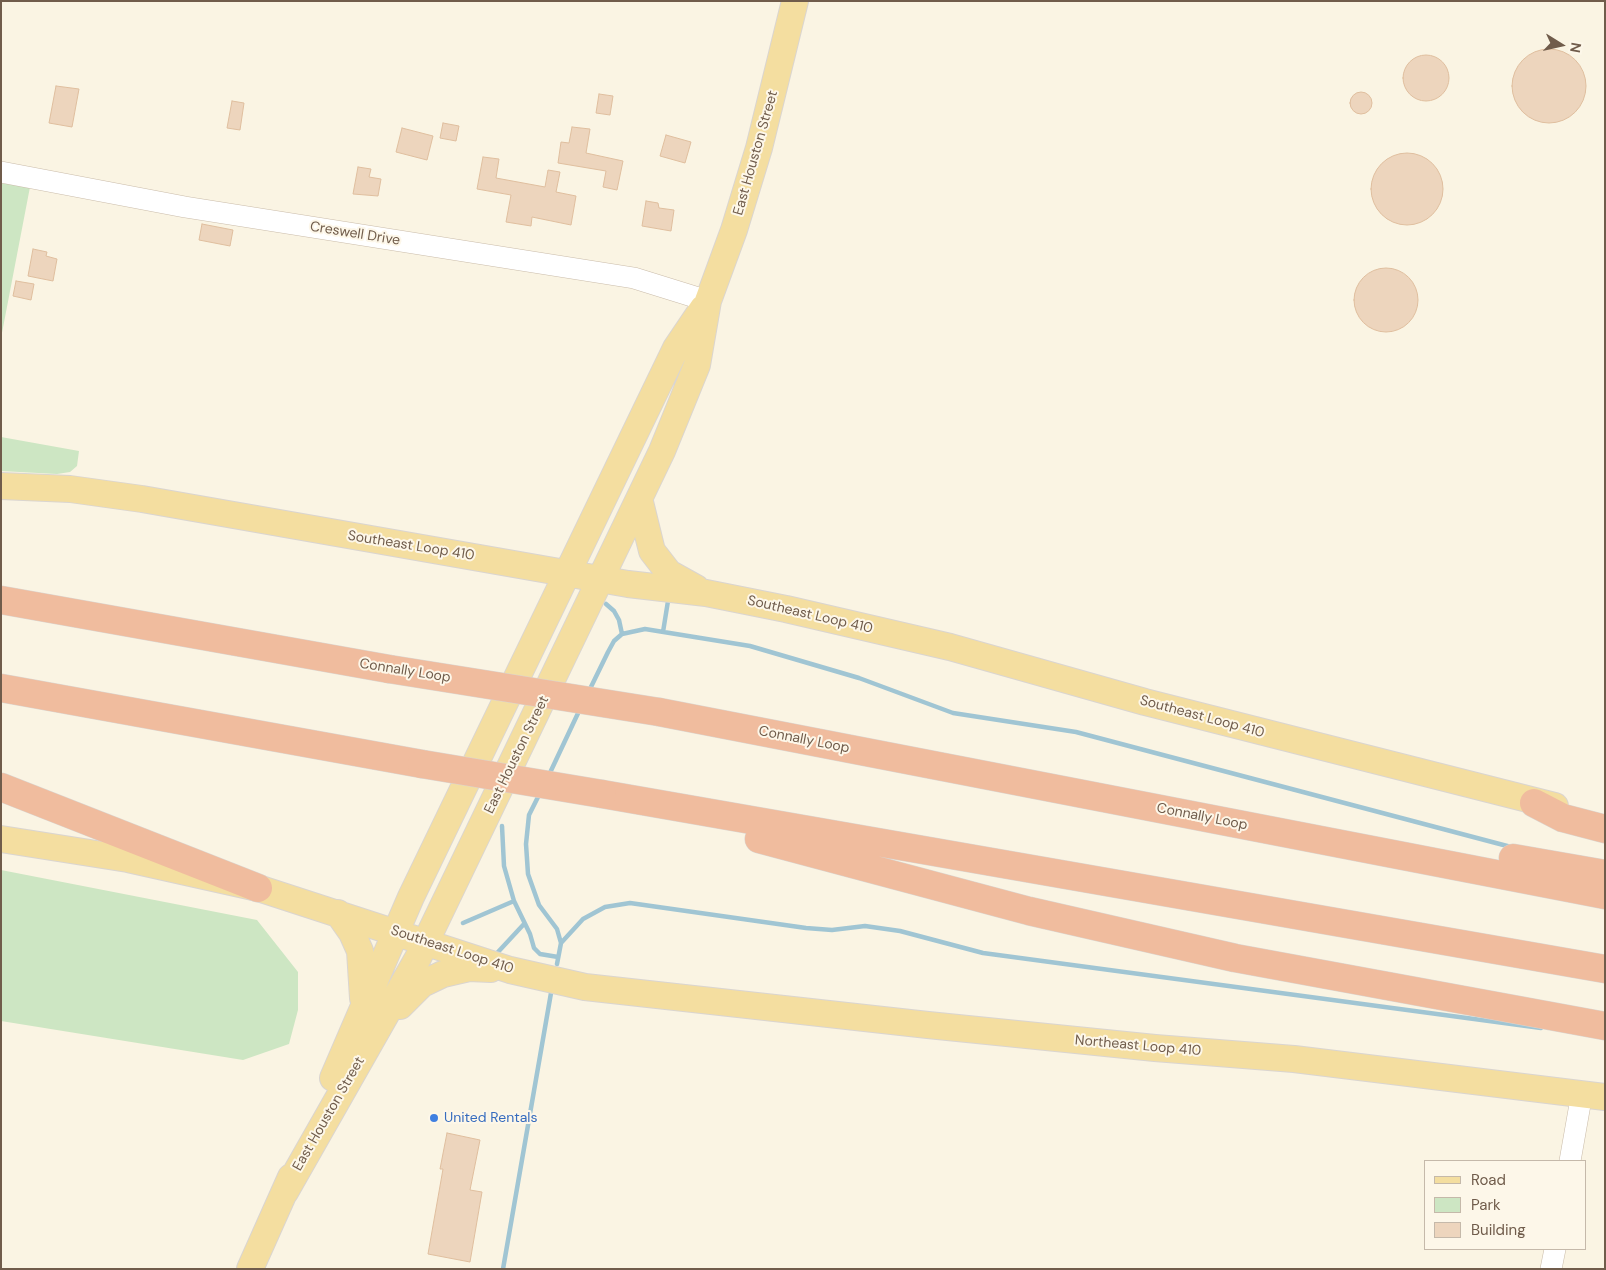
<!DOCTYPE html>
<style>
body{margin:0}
#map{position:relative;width:1606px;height:1270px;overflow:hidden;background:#faf4e3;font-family:"DM Sans",sans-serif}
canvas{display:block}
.frame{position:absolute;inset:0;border:2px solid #705c4b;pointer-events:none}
.legend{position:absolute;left:1424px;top:1160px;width:162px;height:90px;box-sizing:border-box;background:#fdf7e9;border:1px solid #c5b9aa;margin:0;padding:6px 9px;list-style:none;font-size:15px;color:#705c4b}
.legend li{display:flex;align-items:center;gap:10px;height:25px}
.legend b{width:25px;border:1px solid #c5b9aa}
.north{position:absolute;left:1536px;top:20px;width:50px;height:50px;-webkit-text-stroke:4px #fdf7e9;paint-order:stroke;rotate:100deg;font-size:14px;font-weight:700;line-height:20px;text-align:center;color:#705c4b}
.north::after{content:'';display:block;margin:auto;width:18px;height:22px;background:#705c4b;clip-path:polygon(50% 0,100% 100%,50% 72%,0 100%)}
</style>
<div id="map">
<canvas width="1606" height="1270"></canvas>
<div class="frame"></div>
<ul class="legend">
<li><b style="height:6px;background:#f4dea0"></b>Road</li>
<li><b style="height:14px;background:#cde6c3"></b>Park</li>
<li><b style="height:14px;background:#edd5bd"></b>Building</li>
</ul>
<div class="north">N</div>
</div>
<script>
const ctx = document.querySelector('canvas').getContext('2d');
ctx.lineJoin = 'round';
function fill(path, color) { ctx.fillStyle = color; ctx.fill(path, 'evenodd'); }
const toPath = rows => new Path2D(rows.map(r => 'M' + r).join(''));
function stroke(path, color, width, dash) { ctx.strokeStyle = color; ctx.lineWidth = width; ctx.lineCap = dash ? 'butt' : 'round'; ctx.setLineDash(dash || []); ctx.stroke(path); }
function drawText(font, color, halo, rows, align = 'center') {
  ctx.font = font + ' "DM Sans",sans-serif'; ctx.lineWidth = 4; ctx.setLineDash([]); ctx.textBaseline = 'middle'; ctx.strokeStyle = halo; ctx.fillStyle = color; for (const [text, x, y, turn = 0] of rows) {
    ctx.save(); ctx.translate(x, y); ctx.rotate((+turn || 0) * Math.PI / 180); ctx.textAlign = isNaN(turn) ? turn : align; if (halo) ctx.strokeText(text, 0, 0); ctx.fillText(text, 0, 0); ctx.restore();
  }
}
fill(toPath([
 [1,183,30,187,1,338],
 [1,437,79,451,77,466,70,472,57,474,1,471],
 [1,870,257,920,298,972,298,1010,289,1044,243,1060,1,1021]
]), '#cde6c3');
stroke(toPath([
 [606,604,614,611,619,620,622,634],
 [663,632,668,601],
 [589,691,608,652,614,641,622,634,645,629,750,646,859,678,953,713,1076,732,1511,847],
 [548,777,580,709],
 [540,793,529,815,526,844,528,874,539,905,557,929,561,943,557,964],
 [502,826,504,866,514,901,530,934,534,948,540,954,558,957],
 [463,923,514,901],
 [561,943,583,919,605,907,630,903,806,928,832,930,865,926,900,931,983,953,1541,1028],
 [498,952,524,924],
 [503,1269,551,993]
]), '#a0c5d3', 4.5);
const building = toPath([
 '1512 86a37 37 0 1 1 74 0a37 37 0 1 1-74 0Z',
 '1403 78a23 23 0 1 1 46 0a23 23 0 1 1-46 0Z',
 [56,86,79,89,72,127,49,123,56,86],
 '1350 103a11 11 0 1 1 22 0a11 11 0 1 1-22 0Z',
 [599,94,613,96,610,115,596,113,599,94],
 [232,101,244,103,240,130,227,128,232,101],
 [443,123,459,126,456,141,440,138,443,123],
 [572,127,590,129,586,153,623,161,617,190,603,187,606,171,558,163,561,142,569,143,572,127],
 [402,128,433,136,427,160,396,152,402,128],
 [666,135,691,142,685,163,660,156,666,135],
 '1371 189a36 36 0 1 1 72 0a36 36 0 1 1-72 0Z',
 [483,157,499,159,496,178,545,187,548,170,560,172,556,192,576,196,571,225,532,217,531,226,506,222,511,195,477,189,483,157],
 [358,167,371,169,369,177,381,179,378,196,353,194,358,167],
 [646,201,658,203,659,208,674,210,671,231,642,226,646,201],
 [202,224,233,230,230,246,199,240,202,224],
 [33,249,47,252,46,256,57,259,53,281,28,276,33,249],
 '1354 300a32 32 0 1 1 64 0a32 32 0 1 1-64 0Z',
 [16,281,34,284,31,300,13,296,16,281],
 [447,1133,480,1140,470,1190,482,1192,470,1262,428,1254,443,1169,440,1169,447,1133]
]);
fill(building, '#edd5bd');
stroke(building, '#dfbe9e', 1);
const minor = toPath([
 [1,172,185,207,634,278,708,301],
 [1570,1161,1582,1093],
 [1551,1269,1555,1249]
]);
const major = toPath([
 [1,486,70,489,142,499,628,584,706,593,786,609,950,647,1145,702,1555,806],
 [640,502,652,551,669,573,696,588],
 [1,839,128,859,258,888,510,970,585,987,928,1025,1155,1048,1294,1059,1605,1097],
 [338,913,352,933,360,951,363,998],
 [400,1006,422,984,443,974,469,968,491,969],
 [333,1078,411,897,676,348,703,308],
 [285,1192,418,958,662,451,697,365,708,301,734,230,759,148,795,1],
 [250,1269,291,1177]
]);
const highway = toPath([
 [1,600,389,669],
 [1,688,422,764],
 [659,712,1605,895],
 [1,787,258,888],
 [602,794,1605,969],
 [1534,803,1563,818,1605,829],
 [759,839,1029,911,1235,958,1605,1026],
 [1513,858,1605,874]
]);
stroke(minor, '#cabcaa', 22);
stroke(major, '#dad5d0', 28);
stroke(highway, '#dad5d0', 29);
stroke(minor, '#fff', 21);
stroke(major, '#f4dea0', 26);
stroke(highway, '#f0bc9e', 28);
const highwayBridge = toPath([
 [389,669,659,712],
 [422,764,602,794]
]);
stroke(highwayBridge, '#dad5d0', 29, []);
stroke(highwayBridge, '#f0bc9e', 28);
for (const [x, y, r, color] of [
 [434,1118,5,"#3f7fe0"]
]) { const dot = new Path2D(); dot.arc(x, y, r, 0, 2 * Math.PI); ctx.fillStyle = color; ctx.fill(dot); stroke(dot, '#fdf7e9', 2); }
drawText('14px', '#705c4b', '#fdf7e9', [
 ["East Houston Street",756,153,-74],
 ["Creswell Drive",355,234,9],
 ["Southeast Loop 410",411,546,9],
 ["Southeast Loop 410",810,615,13],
 ["Connally Loop",405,671,9],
 ["Southeast Loop 410",1202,717,15],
 ["Connally Loop",804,740,11],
 ["East Houston Street",517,755,-64],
 ["Connally Loop",1202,817,11],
 ["Southeast Loop 410",452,950,18],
 ["Northeast Loop 410",1138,1046,5],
 ["East Houston Street",329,1114,-60]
]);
drawText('14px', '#366cbe', '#fdf7e9', [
 ["United Rentals",444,1118]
], 'left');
</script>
